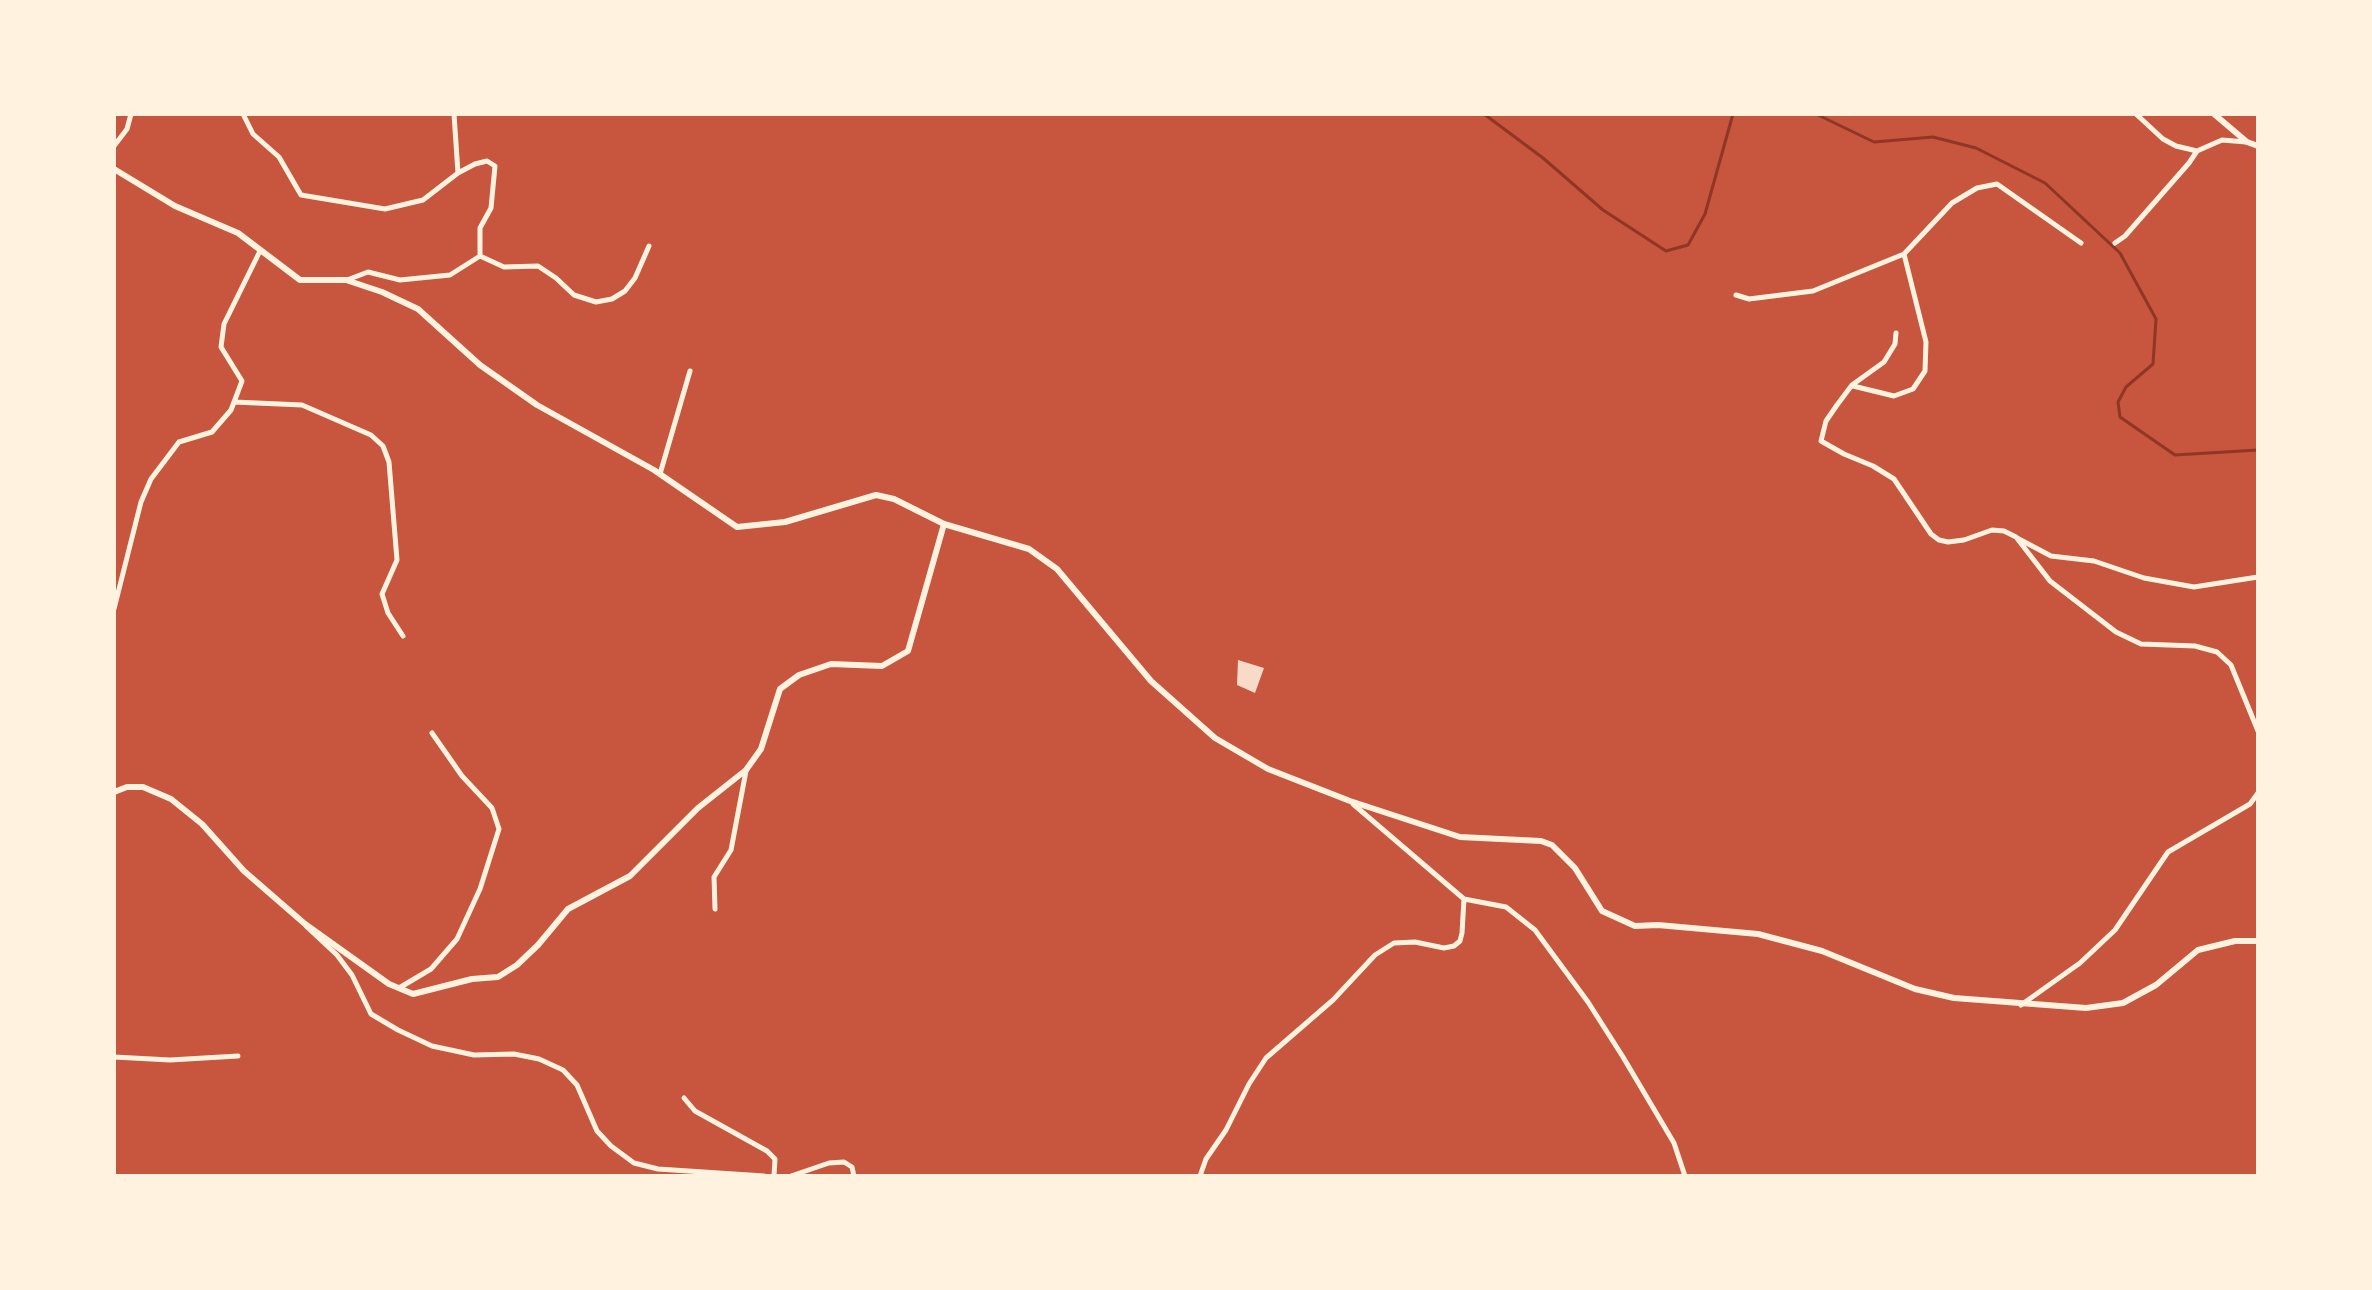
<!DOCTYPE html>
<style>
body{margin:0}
#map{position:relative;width:2372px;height:1290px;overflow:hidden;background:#c8553d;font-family:"Roboto Condensed",sans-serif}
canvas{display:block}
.frame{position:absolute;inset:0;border:116px solid #fff3e0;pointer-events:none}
</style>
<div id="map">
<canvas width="2372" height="1290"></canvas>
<div class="frame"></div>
</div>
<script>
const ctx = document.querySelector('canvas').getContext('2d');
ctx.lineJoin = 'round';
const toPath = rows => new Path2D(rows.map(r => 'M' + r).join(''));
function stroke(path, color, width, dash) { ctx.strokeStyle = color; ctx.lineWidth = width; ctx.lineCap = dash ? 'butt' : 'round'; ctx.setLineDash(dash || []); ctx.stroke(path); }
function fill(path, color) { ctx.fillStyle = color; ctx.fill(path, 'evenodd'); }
stroke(toPath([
 [1484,114,1543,158,1603,210,1666,251,1688,245,1705,214,1733,114],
 [1816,114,1874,142,1933,137,1976,148,2045,183,2120,253,2156,319,2153,364,2126,387,2118,402,2120,417,2175,455,2258,450]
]), '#8f3625', 3);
fill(toPath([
 [1238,660,1264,668,1255,693,1237,685]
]), '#f7dbc8');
stroke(toPath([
 [243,114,253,134,279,157,301,195,385,209,423,200,458,173,475,164,487,161,495,166,491,208,480,228,480,256,450,275,400,280,368,272,347,280],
 [454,114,458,173],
 [2136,114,2163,139,2176,146,2197,151],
 [114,146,127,129,131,114],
 [2115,243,2125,236,2189,163,2197,151,2222,140,2246,142],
 [480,256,504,267,538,266,556,278,574,295,596,302,612,299,625,291,635,278,649,246],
 [1736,295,1749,299,1813,291,1904,254],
 [1896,333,1895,344,1884,362,1852,385,1837,405,1826,421,1821,441,1844,454,1873,466,1894,479,1931,534,1939,540,1948,542,1964,540,1992,530,2004,531,2016,537,2050,581,2116,632,2141,644,2195,646,2217,652,2231,665,2258,731],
 [1853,386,1894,396,1913,389,1925,371,1926,342,1904,254,1952,203,1977,188,1997,184,2081,243],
 [234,402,302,405,371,435,383,446,389,462,397,560,382,594,388,613,403,636],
 [660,474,690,371],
 [2017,538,2051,556,2094,561,2144,578,2194,587,2258,577],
 [114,609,141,502,151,479,179,442,212,432,231,410,242,381,221,347,224,324,260,251],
 [1353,804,1464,899,1506,907,1535,930,1588,1002,1623,1057,1674,1143,1685,1176],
 [715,909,714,877,731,850,746,771],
 [306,926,337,955,352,975,371,1014,398,1030,432,1046,474,1055,514,1054,539,1059,563,1070,577,1085,597,1131,611,1146,634,1163,658,1169,764,1176],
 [399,988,431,969,457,939,480,889,499,829,492,808,462,776,432,733],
 [2021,1005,2080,963,2115,930,2168,852,2250,804,2258,793],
 [114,1057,170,1060,238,1056],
 [684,1098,695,1111,767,1151,775,1159,774,1176],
 [791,1176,829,1163,844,1162,852,1167,854,1176],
 [1200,1176,1206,1159,1226,1130,1249,1084,1266,1058,1333,1000,1375,955,1394,943,1415,942,1444,948,1454,946,1460,941,1462,933,1464,899]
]), '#fff3e0', 5);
stroke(toPath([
 [2214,114,2247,142,2258,146],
 [114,169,175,206,238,233,300,280,346,280,382,292,418,309,480,365,537,405,654,470,737,527,785,522,876,495,894,499,944,524,1029,549,1057,569,1151,681,1215,738,1268,769,1350,801,1460,837,1541,841,1552,845,1575,868,1602,911,1635,926,1658,925,1758,934,1822,951,1915,989,1954,998,2086,1008,2123,1003,2156,985,2198,950,2235,941,2258,941],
 [114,792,127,787,143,787,171,799,202,824,244,871,305,924,389,984,413,994,472,979,498,977,517,965,538,945,568,909,630,876,698,808,746,770,761,749,780,689,799,675,831,664,882,666,908,651,944,524]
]), '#fff3e0', 6);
</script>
